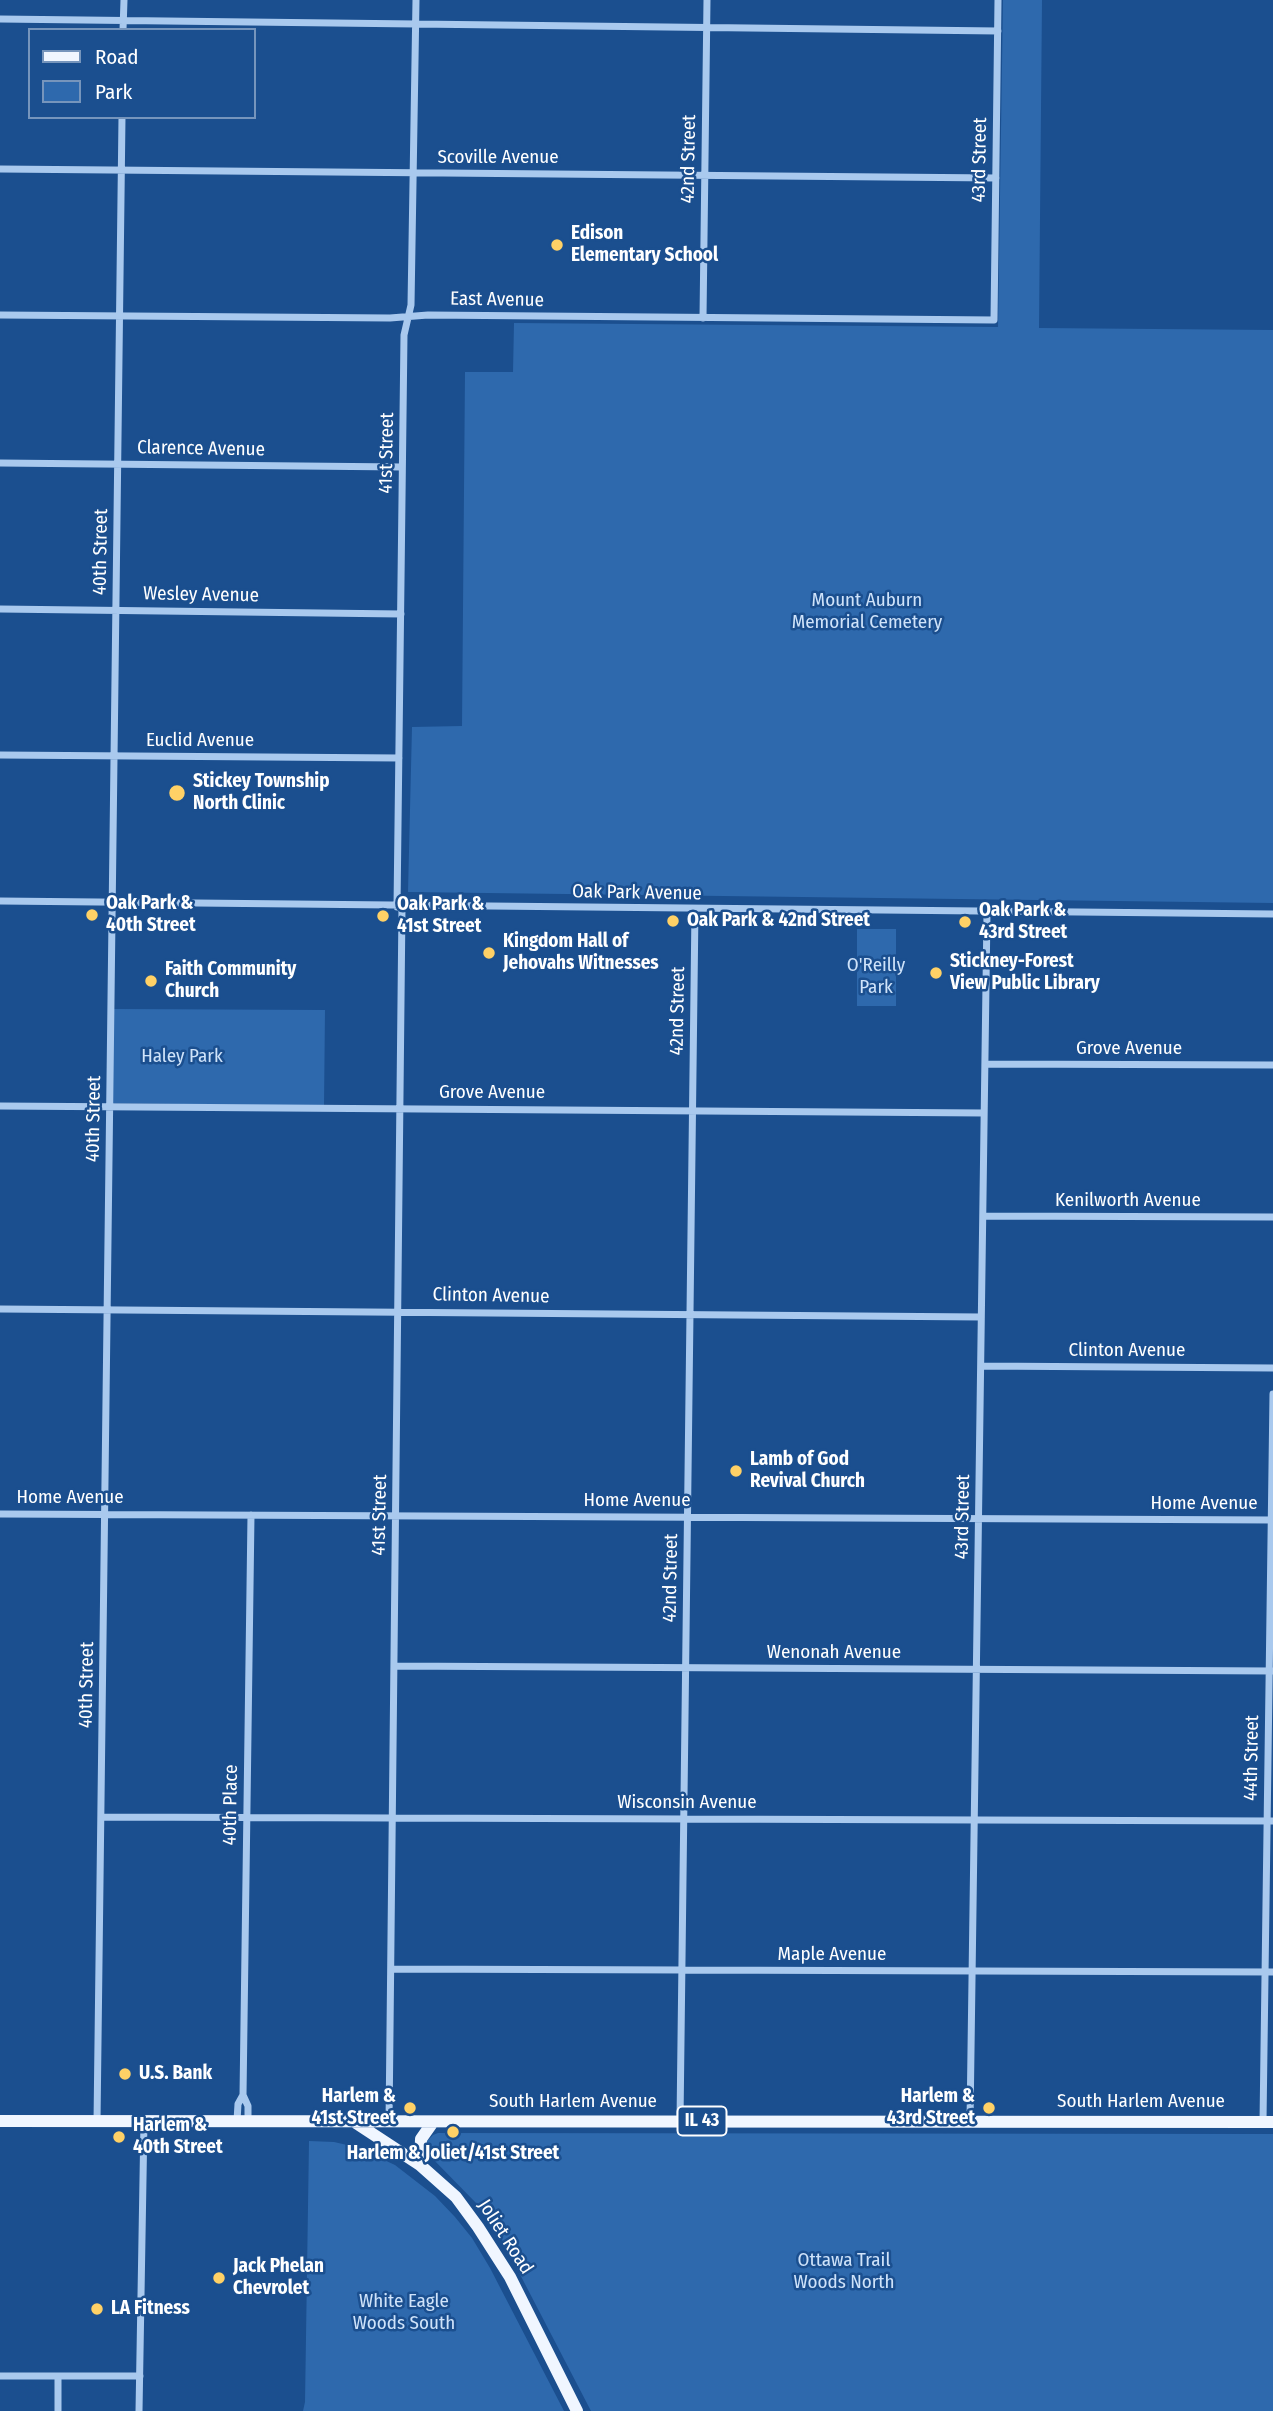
<!DOCTYPE html>
<style>
body{margin:0}
#map{position:relative;width:1273px;height:2411px;overflow:hidden;background:#1b4f8f;font-family:"Fira Sans Condensed",sans-serif}
canvas{display:block}
.legend{position:absolute;left:28px;top:28px;width:228px;height:91px;box-sizing:border-box;background:#1b4f8f;border:2px solid #7695bc;margin:0;padding:9px 12px;list-style:none;font-size:21px;color:#fff}
.legend li{display:flex;align-items:center;gap:14px;height:35px}
.legend b{width:35px;border:2px solid #7695bc}
</style>
<div id="map">
<canvas width="1273" height="2411"></canvas>
<ul class="legend">
<li><b style="height:9px;background:#f0f6ff"></b>Road</li>
<li><b style="height:19px;background:#2e69ad"></b>Park</li>
</ul>
</div>
<script>
const ctx = document.querySelector('canvas').getContext('2d');
ctx.lineJoin = 'round';
function fill(path, color) { ctx.fillStyle = color; ctx.fill(path, 'evenodd'); }
const toPath = rows => new Path2D(rows.map(r => 'M' + r).join(''));
function stroke(path, color, width, dash) { ctx.strokeStyle = color; ctx.lineWidth = width; ctx.lineCap = dash ? 'butt' : 'round'; ctx.setLineDash(dash || []); ctx.stroke(path); }
function drawText(font, color, halo, rows, align = 'center') {
  ctx.font = font + ' "Fira Sans Condensed",sans-serif'; ctx.lineWidth = 5; ctx.setLineDash([]); ctx.textBaseline = 'middle'; ctx.strokeStyle = halo; ctx.fillStyle = color; for (const [text, x, y, turn = 0] of rows) {
    ctx.save(); ctx.translate(x, y); ctx.rotate((+turn || 0) * Math.PI / 180); ctx.textAlign = isNaN(turn) ? turn : align; if (halo) ctx.strokeText(text, 0, 0); ctx.fillText(text, 0, 0); ctx.restore();
  }
}
fill(toPath([
 [1003,0,1042,0,1039,328,1273,330,1273,903,408,892,412,727,462,726,465,372,513,372,514,323,998,327],
 [857,929,896,929,896,1006,857,1006],
 [113,1009,325,1010,324,1106,113,1103],
 [438,2133,1273,2134,1273,2411,591,2411,499,2234,478,2205,430,2156,426,2142,433,2135],
 [309,2141,334,2142,356,2147,395,2165,435,2196,455,2217,472,2238,490,2268,564,2411,303,2411,305,2402]
]), '#2e69ad');
stroke(toPath([
 [0,19,998,31],
 [123,30,124,0],
 [0,169,996,178],
 [0,315,390,318,428,315,994,320,998,0],
 [703,318,707,0],
 [0,463,402,467],
 [0,609,401,614],
 [0,755,399,758],
 [0,901,1273,914],
 [397,907,404,335,411,305,416,0],
 [985,1064,1273,1065],
 [0,1106,984,1113],
 [983,1216,1273,1217],
 [0,1309,981,1317],
 [981,1366,1273,1368],
 [0,1514,1273,1520],
 [394,1666,1273,1671],
 [101,1817,1273,1821],
 [391,1969,1273,1972],
 [243,2095,248,2106,248,2121],
 [97,2120,122,117],
 [237,2121,238,2104,243,2095,251,1515],
 [680,2121,695,909],
 [970,2121,987,913],
 [1263,2122,1273,1394],
 [389,2123,402,907],
 [0,2376,140,2376],
 [58,2411,58,2376],
 [139,2411,144,2121]
]), '#a9c9ee', 7);
stroke(toPath([
 [0,2121,1273,2122],
 [356,2123,420,2165,456,2197,478,2227,510,2277,577,2411],
 [420,2165,421,2139,433,2122]
]), '#f0f6ff', 12);
for (const [x, y, r, color] of [
 [557,245,7,"#ffd166"],
 [177,793,9,"#ffd166"],
 [92,915,7,"#ffd166"],
 [383,916,7,"#ffd166"],
 [673,921,7,"#ffd166"],
 [965,922,7,"#ffd166"],
 [489,953,7,"#ffd166"],
 [936,973,7,"#ffd166"],
 [151,981,7,"#ffd166"],
 [736,1471,7,"#ffd166"],
 [125,2074,7,"#ffd166"],
 [410,2108,7,"#ffd166"],
 [989,2108,7,"#ffd166"],
 [453,2132,7,"#ffd166"],
 [119,2137,7,"#ffd166"],
 [219,2278,7,"#ffd166"],
 [97,2309,7,"#ffd166"]
]) { const dot = new Path2D(); dot.arc(x, y, r, 0, 2 * Math.PI); ctx.fillStyle = color; ctx.fill(dot); stroke(dot, '#1b4f8f', 2.5); }
for (const [x, y, w] of [
 [702,2121,49]
]) { const box = new Path2D(); box.roundRect(x - w / 2, y - 14.5, w, 29, 5); ctx.fillStyle = '#1b4f8f'; ctx.fill(box); stroke(box, '#fff', 2); }
drawText('bold 18px', '#fff', null, [
 ["IL 43",702,2121]
]);
drawText('19px', '#fff', '#1b4f8f', [
 ["Scoville Avenue",498,158],
 ["42nd Street",689,159,-89],
 ["43rd Street",980,160,-89],
 ["East Avenue",497,300,1],
 ["Clarence Avenue",201,449,1],
 ["41st Street",387,453,-89],
 ["40th Street",101,552,-89],
 ["Wesley Avenue",201,595,1],
 ["Euclid Avenue",200,741],
 ["Oak Park Avenue",637,893,1],
 ["42nd Street",678,1011,-89],
 ["Grove Avenue",1129,1049],
 ["Grove Avenue",492,1093],
 ["40th Street",94,1119,-89],
 ["Kenilworth Avenue",1128,1201],
 ["Clinton Avenue",491,1296,1],
 ["Clinton Avenue",1127,1351],
 ["Home Avenue",70,1498],
 ["Home Avenue",637,1501],
 ["Home Avenue",1204,1504],
 ["41st Street",380,1515,-89],
 ["43rd Street",963,1517,-89],
 ["42nd Street",671,1578,-89],
 ["Wenonah Avenue",834,1653],
 ["40th Street",87,1685,-89],
 ["44th Street",1252,1758,-89],
 ["Wisconsin Avenue",687,1803],
 ["40th Place",231,1805,-89],
 ["Maple Avenue",832,1955],
 ["South Harlem Avenue",573,2102],
 ["South Harlem Avenue",1141,2102],
 ["Joliet Road",505,2237,57]
]);
drawText('bold 19px', '#fff', '#1b4f8f', [
 ["Edison",571,234],
 ["Elementary School",571,256],
 ["Stickey Township",193,782],
 ["North Clinic",193,804],
 ["Oak Park &",106,904],
 ["40th Street",106,926],
 ["Oak Park &",397,905],
 ["41st Street",397,927],
 ["Oak Park &",979,911],
 ["43rd Street",979,933],
 ["Oak Park & 42nd Street",687,921],
 ["Kingdom Hall of",503,942],
 ["Jehovahs Witnesses",503,964],
 ["Stickney-Forest",950,962],
 ["View Public Library",950,984],
 ["Faith Community",165,970],
 ["Church",165,992],
 ["Lamb of God",750,1460],
 ["Revival Church",750,1482],
 ["U.S. Bank",139,2074],
 ["Harlem &",396,2097,"right"],
 ["41st Street",396,2119,"right"],
 ["Harlem &",975,2097,"right"],
 ["43rd Street",975,2119,"right"],
 ["Harlem &",133,2126],
 ["40th Street",133,2148],
 ["Harlem & Joliet/41st Street",453,2154,"center"],
 ["Jack Phelan",233,2267],
 ["Chevrolet",233,2289],
 ["LA Fitness",111,2309]
], 'left');
drawText('19px', '#cfe3fa', '#1b4f8f', [
 ["Mount Auburn",867,601],
 ["Memorial Cemetery",867,623],
 ["O'Reilly",876,966],
 ["Park",876,988],
 ["Haley Park",182,1057],
 ["Ottawa Trail",844,2261],
 ["Woods North",844,2283],
 ["White Eagle",404,2302],
 ["Woods South",404,2324]
]);
</script>
